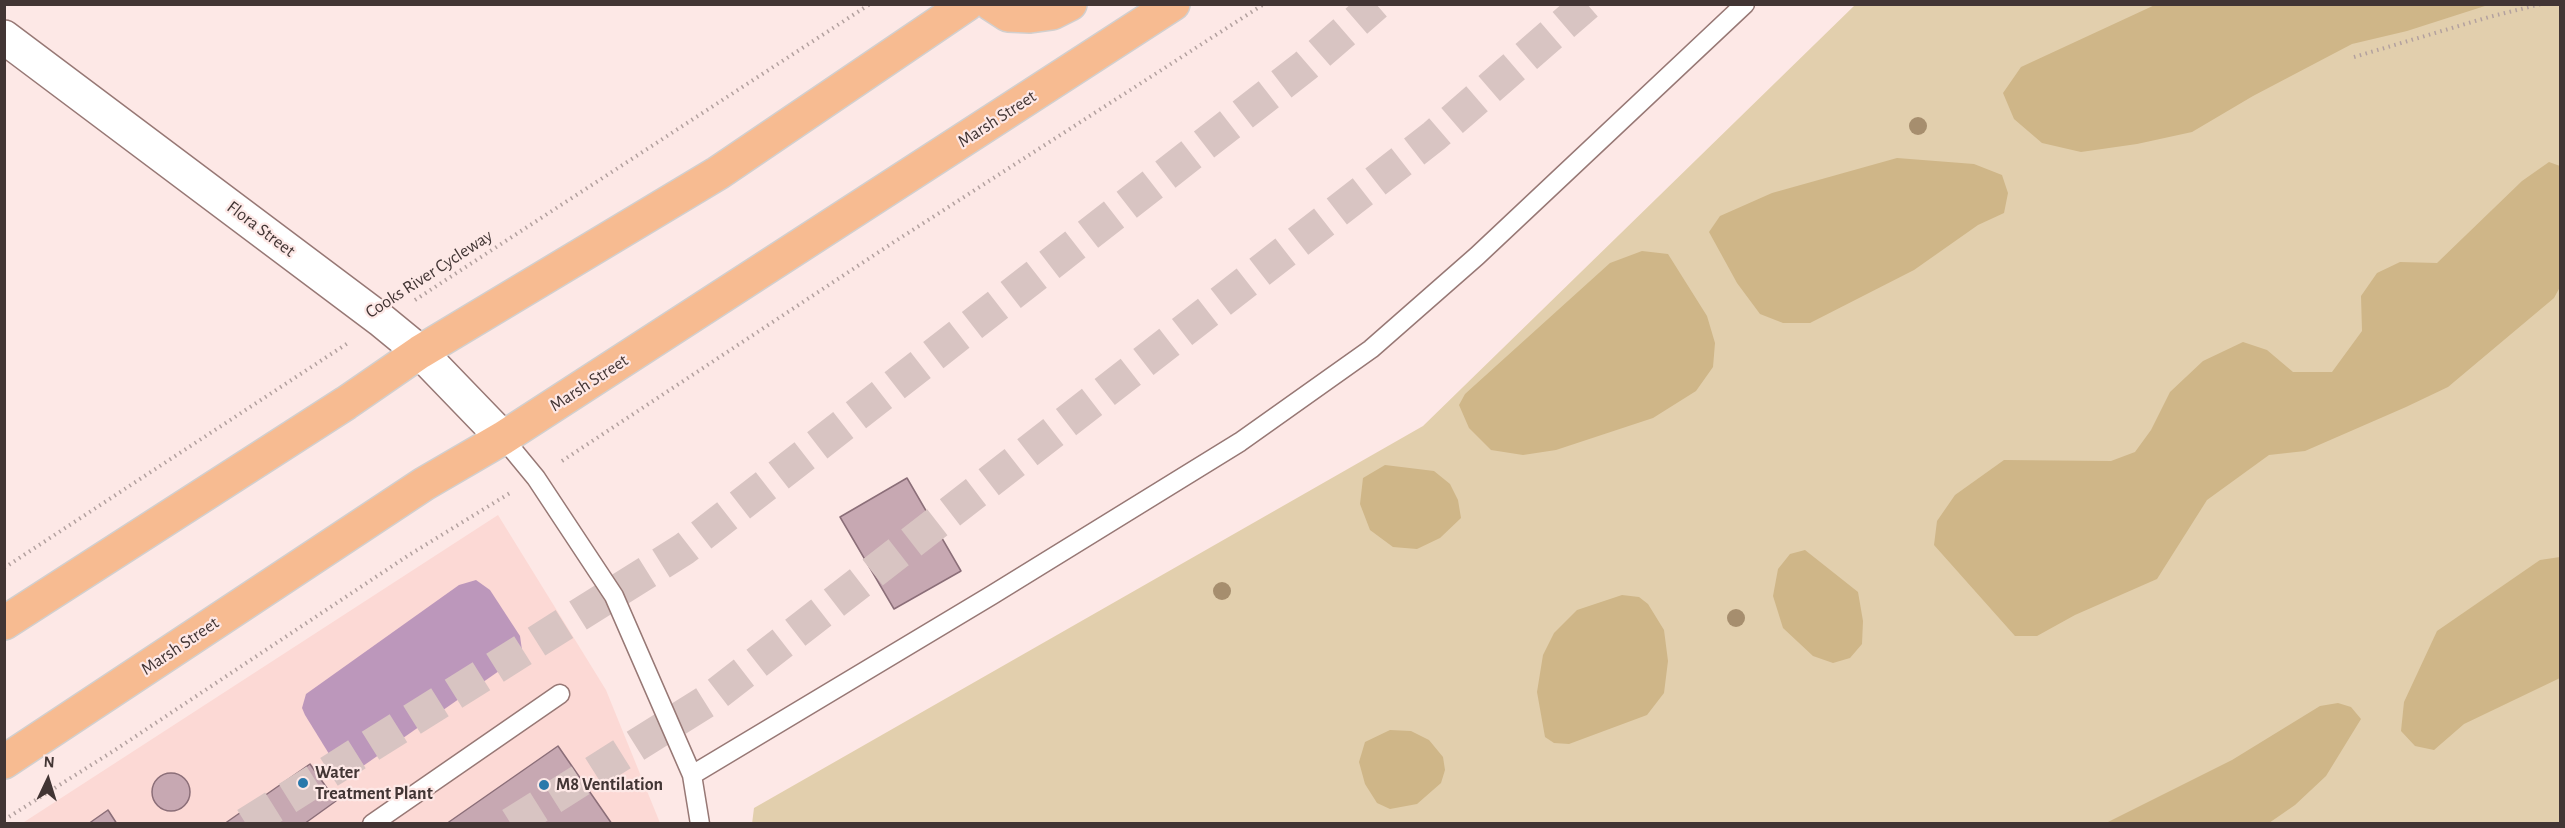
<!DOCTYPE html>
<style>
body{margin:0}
#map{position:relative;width:2565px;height:828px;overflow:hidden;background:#fde8e6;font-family:"Alegreya Sans",sans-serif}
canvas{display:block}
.frame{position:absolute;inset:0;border:6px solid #423534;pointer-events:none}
.north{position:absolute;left:18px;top:750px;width:60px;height:60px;-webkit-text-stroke:4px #fde8e6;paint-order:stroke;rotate:4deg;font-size:16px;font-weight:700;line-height:24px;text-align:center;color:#423534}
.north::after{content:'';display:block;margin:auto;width:21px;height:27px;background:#423534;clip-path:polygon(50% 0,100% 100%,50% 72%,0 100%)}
</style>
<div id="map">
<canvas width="2565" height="828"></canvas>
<div class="frame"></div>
<div class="north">N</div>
</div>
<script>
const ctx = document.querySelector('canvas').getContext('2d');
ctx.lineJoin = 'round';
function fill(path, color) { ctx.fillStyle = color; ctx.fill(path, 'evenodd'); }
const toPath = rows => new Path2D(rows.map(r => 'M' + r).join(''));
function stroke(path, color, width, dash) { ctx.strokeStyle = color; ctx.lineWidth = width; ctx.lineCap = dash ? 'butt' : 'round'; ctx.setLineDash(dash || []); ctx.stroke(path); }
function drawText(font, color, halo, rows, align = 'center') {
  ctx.font = font + ' "Alegreya Sans",sans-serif'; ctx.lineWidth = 4.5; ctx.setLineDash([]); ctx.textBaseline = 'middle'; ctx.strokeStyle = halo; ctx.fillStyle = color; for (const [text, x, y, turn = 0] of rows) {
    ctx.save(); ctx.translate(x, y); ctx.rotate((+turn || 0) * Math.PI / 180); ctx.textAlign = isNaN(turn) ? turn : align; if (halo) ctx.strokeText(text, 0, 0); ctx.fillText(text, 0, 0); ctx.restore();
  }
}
fill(toPath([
 [498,515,606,690,660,823,21,824]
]), '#fcd9d5');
fill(toPath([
 [1855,5,2560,5,2560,823,752,824,754,808,1423,426]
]), '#e2cfad');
fill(toPath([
 [2157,4,2488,4,2488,5,2407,31,2352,44,2253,96,2192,132,2137,144,2081,152,2042,143,2014,119,2003,93,2021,67],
 [1897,158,1974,164,2002,175,2008,193,2004,213,1978,225,1914,270,1810,323,1783,323,1760,314,1737,283,1709,232,1720,216,1772,193],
 [2549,162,2560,166,2560,287,2554,298,2448,387,2406,407,2305,451,2269,455,2207,500,2157,579,2075,615,2037,636,2015,636,1934,545,1937,521,1955,495,2004,460,2111,461,2135,452,2151,430,2170,392,2203,361,2243,342,2267,350,2293,372,2332,372,2362,331,2361,296,2377,273,2400,262,2437,263,2522,181],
 [1642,251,1668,254,1707,316,1715,343,1713,367,1696,391,1653,418,1556,450,1523,455,1491,450,1469,428,1459,405,1465,394,1610,263],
 [1385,465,1434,471,1450,484,1458,500,1461,518,1440,538,1417,549,1393,547,1370,530,1360,504,1363,478],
 [1805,550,1858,592,1863,621,1862,644,1850,658,1833,663,1813,656,1783,628,1773,596,1778,569,1790,554],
 [2560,557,2560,678,2464,724,2434,750,2415,746,2401,731,2404,702,2437,631,2540,560],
 [1622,595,1639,597,1648,604,1664,630,1668,661,1664,693,1647,715,1569,744,1554,743,1545,737,1537,692,1543,655,1554,633,1577,610],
 [2338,703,2351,707,2361,719,2326,776,2295,805,2269,823,2106,823,2232,760,2320,706],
 [1390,730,1411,731,1429,740,1443,757,1445,770,1441,783,1417,804,1390,809,1377,803,1365,784,1359,762,1365,742]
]), '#cfb688');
fill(toPath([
 [476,580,490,590,520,636,522,650,519,657,363,766,355,769,341,768,334,762,305,715,302,708,306,694,459,585]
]), '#bc97bb');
const building = toPath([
 [907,478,961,571,894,609,840,517,907,478],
 [558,746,612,824,446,824,558,746],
 [310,764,336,801,304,824,224,824,310,764],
 '152 792a19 19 0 1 1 38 0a19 19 0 1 1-38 0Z',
 [108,810,117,824,88,824,108,810]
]);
fill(building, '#c7a8b2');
stroke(building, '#8b6e78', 1.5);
stroke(toPath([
 [246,824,684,549,1305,66,1376,4],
 [511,824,710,699,1434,136,1587,4]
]), '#d8c4c2', 33, [33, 16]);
const service = toPath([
 [503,438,536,478,614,596,692,775,700,824],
 [692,775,992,595,1240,442,1371,349,1477,256,1745,4],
 [372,824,560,694]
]);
const secondary = toPath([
 [4,37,381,320,420,352,503,438]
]);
const primary = toPath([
 [991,4,1008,15,1030,16,1052,13,1070,4],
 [4,623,346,403,420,352,718,173,967,4],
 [4,762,424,484,503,438,1173,4]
]);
stroke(service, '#977875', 21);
stroke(secondary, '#977875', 36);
stroke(primary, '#d2cfce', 36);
stroke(toPath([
 [2354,57,2489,17,2541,4],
 [415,300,870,4],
 [562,461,894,242,1264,4],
 [4,568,348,343],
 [4,820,115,750,409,555,510,493]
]), '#b3a19f', 4, [1.5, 4.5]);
stroke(service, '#fff', 18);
stroke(secondary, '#fff', 33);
stroke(primary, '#f7bb91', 33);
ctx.fillStyle = '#a68e6e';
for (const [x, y] of [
 [1918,126],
 [1222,591],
 [1736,618]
]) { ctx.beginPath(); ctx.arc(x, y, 9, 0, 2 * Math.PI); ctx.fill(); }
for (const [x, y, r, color] of [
 [303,783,6,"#2a79ab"],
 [544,785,6,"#2a79ab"]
]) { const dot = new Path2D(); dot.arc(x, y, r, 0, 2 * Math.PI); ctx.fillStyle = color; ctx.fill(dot); stroke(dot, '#fde8e6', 2); }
drawText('18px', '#423534', '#fde8e6', [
 ["Marsh Street",997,119,-33],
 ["Flora Street",261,229,37],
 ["Cooks River Cycleway",429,274,-33],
 ["Marsh Street",589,383,-33],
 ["Marsh Street",180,646,-34]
]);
drawText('bold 18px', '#423534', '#fde8e6', [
 ["Water",315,773],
 ["Treatment Plant",315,794],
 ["M8 Ventilation",556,785]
], 'left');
</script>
